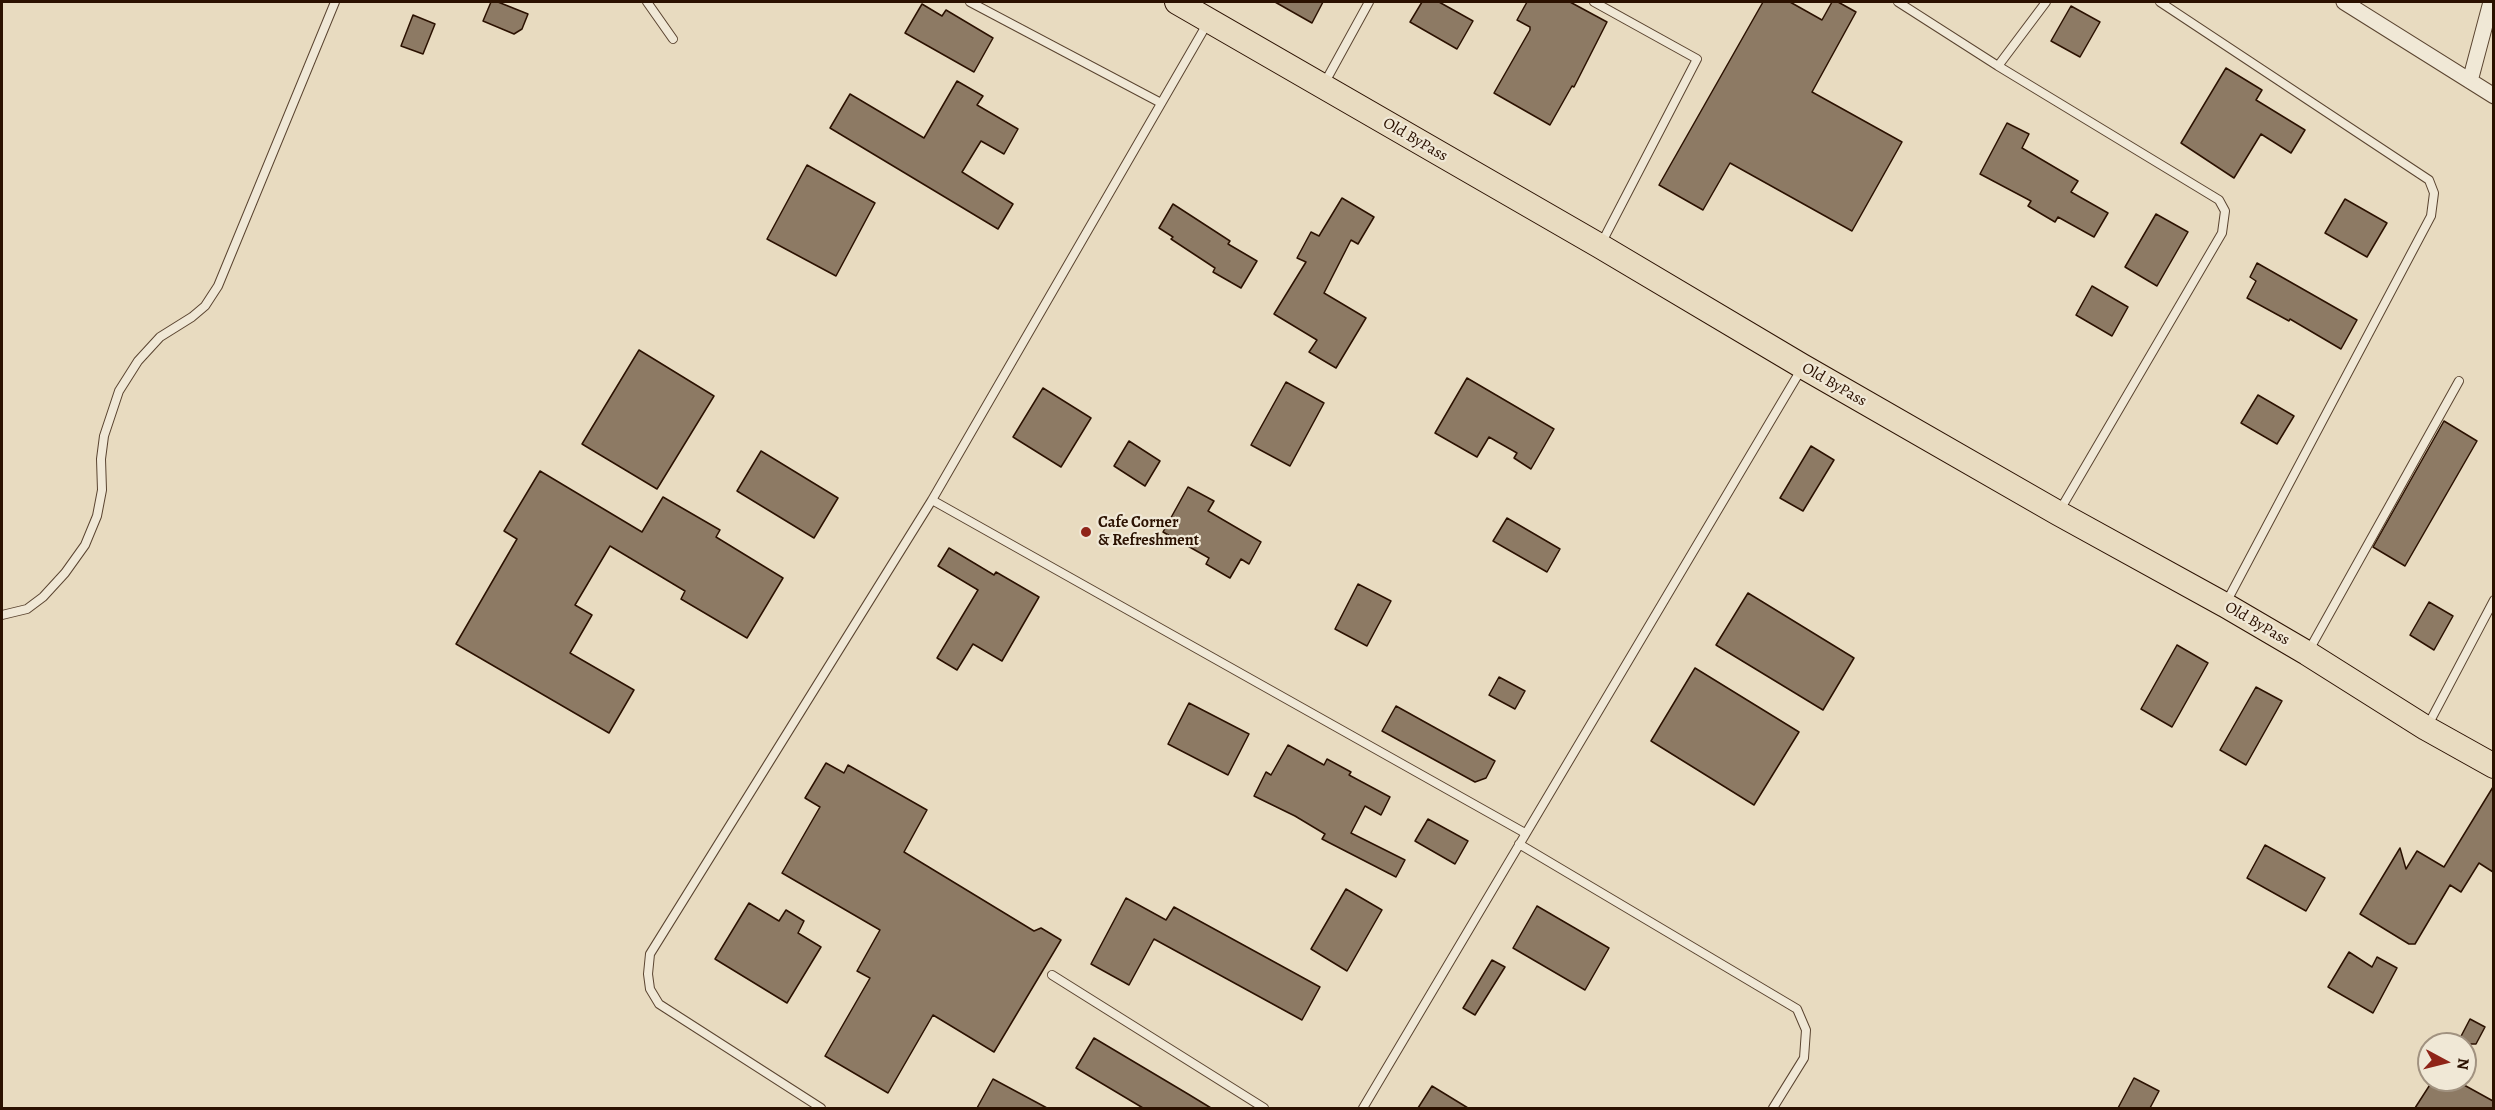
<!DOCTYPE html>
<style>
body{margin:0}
#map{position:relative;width:2495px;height:1110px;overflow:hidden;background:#e8dbc0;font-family:Alegreya,serif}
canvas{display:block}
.frame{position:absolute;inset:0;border:3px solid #2b1100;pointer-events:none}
.north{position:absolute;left:2417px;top:1032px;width:60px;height:60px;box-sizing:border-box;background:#f0e8d6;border:2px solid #a19280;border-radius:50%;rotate:97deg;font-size:16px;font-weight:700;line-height:24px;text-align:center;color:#2b1100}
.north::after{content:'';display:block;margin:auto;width:21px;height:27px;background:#8f2418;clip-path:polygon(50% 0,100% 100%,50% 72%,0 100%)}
</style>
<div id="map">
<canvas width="2495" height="1110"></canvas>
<div class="frame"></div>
<div class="north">N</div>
</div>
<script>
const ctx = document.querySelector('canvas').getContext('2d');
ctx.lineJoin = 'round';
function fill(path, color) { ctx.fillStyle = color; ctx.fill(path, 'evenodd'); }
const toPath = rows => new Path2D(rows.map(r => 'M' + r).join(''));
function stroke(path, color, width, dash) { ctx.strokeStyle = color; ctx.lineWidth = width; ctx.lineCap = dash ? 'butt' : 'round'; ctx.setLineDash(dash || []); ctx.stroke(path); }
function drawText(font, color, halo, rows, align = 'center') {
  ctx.font = font + ' Alegreya,serif'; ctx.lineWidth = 4.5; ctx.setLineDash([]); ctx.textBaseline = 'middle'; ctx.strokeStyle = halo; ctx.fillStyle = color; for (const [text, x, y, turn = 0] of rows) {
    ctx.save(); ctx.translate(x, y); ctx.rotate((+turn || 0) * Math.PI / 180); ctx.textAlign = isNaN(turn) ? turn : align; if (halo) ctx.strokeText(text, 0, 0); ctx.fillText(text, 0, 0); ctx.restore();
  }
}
const building = toPath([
 [491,2,498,2,528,14,522,29,514,34,483,21,491,2],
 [1275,2,1323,2,1312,23,1275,2],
 [1422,2,1439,2,1473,21,1457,49,1410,22,1422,2],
 [1527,2,1570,2,1607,22,1574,87,1572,86,1550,125,1494,93,1530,30,1530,27,1517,20,1527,2],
 [1763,2,1790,2,1822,20,1832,2,1838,2,1856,12,1812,92,1902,142,1852,231,1730,163,1703,210,1659,185,1763,2],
 [922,4,942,16,946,10,993,38,974,72,905,33,922,4],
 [2071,6,2100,22,2080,57,2051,41,2071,6],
 [413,15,435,24,423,54,401,46,413,15],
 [2226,68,2262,90,2256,100,2305,130,2291,153,2261,134,2234,178,2181,143,2226,68],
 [957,81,983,96,977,105,1018,129,1004,154,981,141,962,172,1013,204,998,229,830,128,850,94,924,138,957,81],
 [2007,123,2029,134,2022,148,2078,181,2071,192,2108,213,2094,237,2058,217,2055,222,2028,206,2031,201,1980,174,2007,123],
 [807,165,875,203,836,276,767,239,807,165],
 [1342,198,1374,217,1358,244,1351,240,1324,293,1366,318,1336,368,1309,352,1317,340,1274,314,1306,262,1297,258,1311,232,1319,236,1342,198],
 [2345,199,2387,223,2367,257,2325,233,2345,199],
 [1173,204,1230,241,1228,244,1257,261,1241,288,1213,272,1215,268,1171,239,1173,237,1159,228,1173,204],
 [2156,214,2188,232,2157,286,2125,267,2156,214],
 [2257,263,2357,320,2341,349,2290,319,2289,321,2247,298,2256,281,2250,277,2257,263],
 [2092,286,2128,307,2112,336,2076,315,2092,286],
 [639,350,714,396,657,489,582,444,639,350],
 [1467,378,1554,429,1531,469,1514,458,1517,453,1489,437,1477,457,1435,433,1467,378],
 [1286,382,1324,403,1290,466,1251,445,1286,382],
 [1043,388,1091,418,1061,467,1013,437,1043,388],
 [2258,395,2294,416,2277,444,2241,423,2258,395],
 [2444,421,2477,441,2405,566,2373,547,2444,421],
 [1129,441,1160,461,1145,486,1114,466,1129,441],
 [1811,446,1834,460,1803,511,1780,498,1811,446],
 [761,451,838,498,814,538,737,491,761,451],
 [540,471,642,532,663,497,720,530,716,537,783,578,747,638,681,599,685,591,610,546,575,605,592,615,570,653,634,690,609,733,456,644,517,539,504,531,540,471],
 [1188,487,1214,501,1208,511,1261,542,1249,564,1241,559,1230,578,1206,564,1209,558,1163,532,1188,487],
 [1507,518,1560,549,1547,572,1493,541,1507,518],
 [949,548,994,575,996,572,1039,597,1002,661,973,644,957,670,937,658,978,590,938,566,949,548],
 [1358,584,1391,601,1367,646,1335,629,1358,584],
 [1748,593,1854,658,1823,710,1716,645,1748,593],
 [2429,602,2453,616,2434,650,2410,635,2429,602],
 [2177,645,2208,663,2172,727,2141,709,2177,645],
 [1695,668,1799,732,1754,805,1651,741,1695,668],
 [1499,677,1525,691,1515,709,1489,695,1499,677],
 [2256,687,2282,701,2246,765,2220,750,2256,687],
 [1189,703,1249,734,1228,775,1168,744,1189,703],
 [1396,706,1495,761,1486,778,1475,782,1382,731,1396,706],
 [1288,745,1324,765,1327,759,1351,772,1349,775,1390,797,1381,815,1365,806,1351,833,1405,860,1396,877,1322,839,1325,834,1295,816,1254,796,1266,772,1271,775,1288,745],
 [826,763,844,773,848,765,927,810,904,852,1034,931,1041,928,1061,940,994,1052,933,1015,888,1093,825,1056,870,978,857,971,880,930,782,873,820,807,805,798,826,763],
 [2493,787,2493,872,2479,863,2461,892,2450,885,2415,944,2409,944,2360,914,2400,848,2406,869,2417,851,2444,867,2493,787],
 [1428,819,1468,841,1455,864,1415,841,1428,819],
 [2265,845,2325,878,2306,911,2247,878,2265,845],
 [1346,889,1382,910,1347,971,1311,949,1346,889],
 [1126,898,1166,920,1174,907,1320,987,1302,1020,1154,939,1129,985,1091,964,1126,898],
 [749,903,779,921,786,910,804,921,798,933,821,947,787,1003,715,959,749,903],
 [1537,906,1609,948,1585,990,1513,948,1537,906],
 [2349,952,2372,967,2377,957,2397,968,2373,1013,2328,987,2349,952],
 [1492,960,1505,967,1475,1015,1463,1008,1492,960],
 [2470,1019,2485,1027,2476,1044,2457,1044,2470,1019],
 [1094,1038,1188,1094,1211,1108,1143,1108,1076,1068,1094,1038],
 [2134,1078,2159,1091,2150,1108,2118,1108,2134,1078],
 [993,1079,1047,1108,977,1108,993,1079],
 [2433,1080,2467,1080,2464,1085,2493,1101,2493,1108,2415,1108,2433,1080],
 [1432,1086,1468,1108,1418,1108,1432,1086]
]);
fill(building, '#8d7a64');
stroke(building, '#2b1100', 1.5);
const lane = toPath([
 [647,2,673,39],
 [970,2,1161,103],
 [1594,2,1697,59,1601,244],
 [1898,2,1998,66,2219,200,2225,211,2222,233,2060,510],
 [2160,2,2429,180,2434,193,2431,216,2227,601],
 [1998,66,2046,2],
 [1324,84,1369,2],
 [932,500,1525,833],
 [2,615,27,609,43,597,65,573,85,545,97,516,102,490,101,459,104,436,119,391,138,361,160,337,192,317,205,306,218,286,335,2],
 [2308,652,2459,381],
 [2427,727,2494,600],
 [1519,844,1797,1009,1806,1030,1804,1058,1773,1108],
 [1052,975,1264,1108],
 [821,1108,659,1004,650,989,648,974,650,954,932,500,1207,24],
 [1363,1108,1802,368]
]);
const street = toPath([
 [2344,2,2494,96],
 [2470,81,2491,2]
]);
const primary = toPath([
 [1177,2,1600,246,1802,366,2058,513,2225,605,2307,653,2426,728,2494,766]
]);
stroke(lane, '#5a4430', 10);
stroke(street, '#5a4430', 17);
stroke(primary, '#2b1100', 26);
stroke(lane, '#f0e8d6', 8);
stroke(street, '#f0e8d6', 15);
stroke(primary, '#e8dbc0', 24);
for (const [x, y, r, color] of [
 [1086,532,6,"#8f2418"]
]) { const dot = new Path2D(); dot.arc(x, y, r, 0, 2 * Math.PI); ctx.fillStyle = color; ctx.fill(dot); stroke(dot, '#f0e8d6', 2); }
drawText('16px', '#2b1100', '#f0e8d6', [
 ["Old ByPass",1415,140,30],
 ["Old ByPass",1834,385,30],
 ["Old ByPass",2257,624,30]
]);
drawText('bold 16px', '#2b1100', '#f0e8d6', [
 ["Cafe Corner",1098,523],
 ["& Refreshment",1098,541]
], 'left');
</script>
